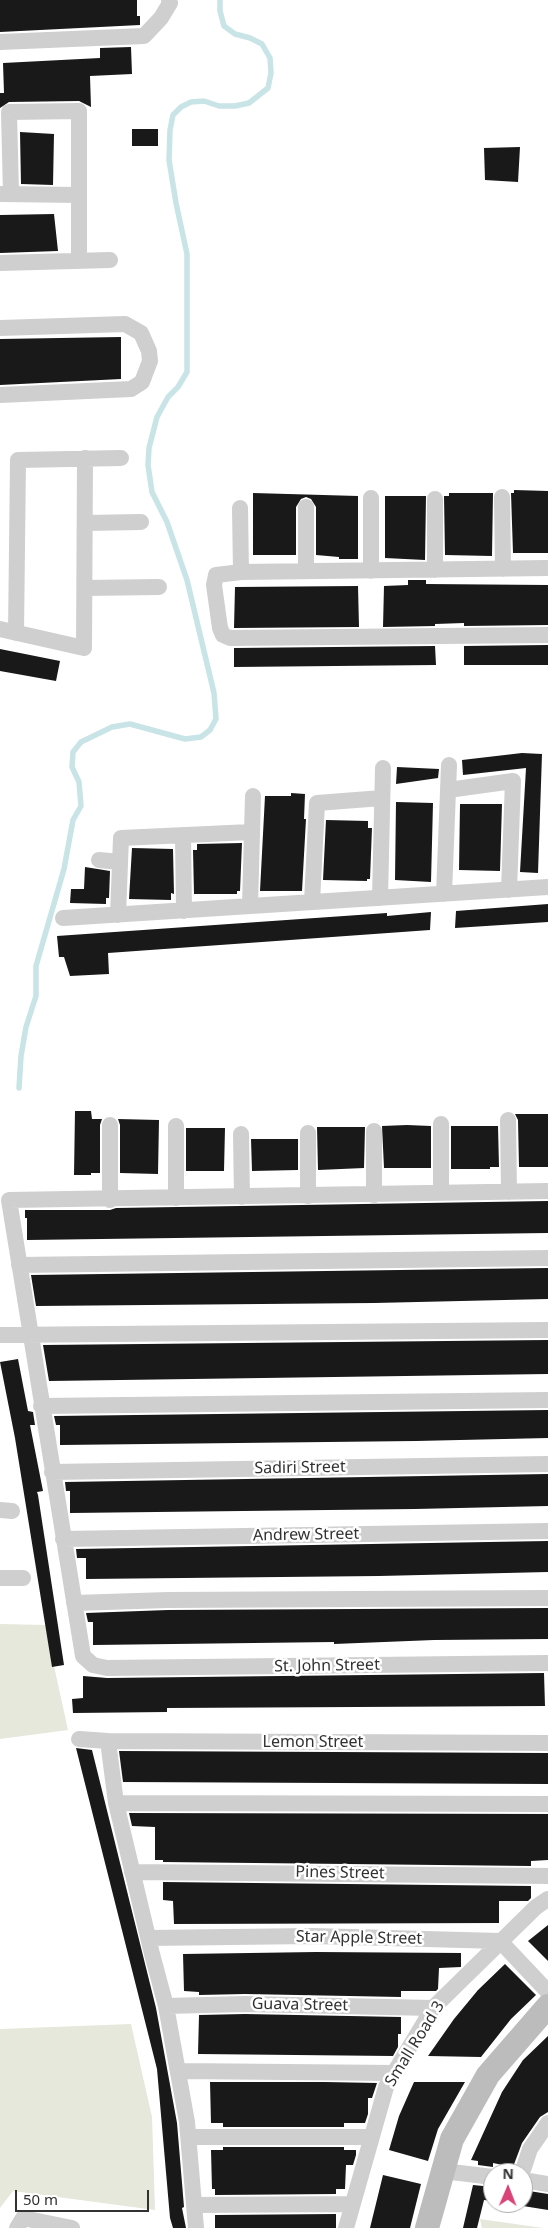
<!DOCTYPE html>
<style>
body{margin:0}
#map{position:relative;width:548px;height:2228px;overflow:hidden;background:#fff;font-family:"Noto Sans",sans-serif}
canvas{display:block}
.north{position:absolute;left:483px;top:2163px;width:50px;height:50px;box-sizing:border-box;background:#fff;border:1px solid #adadad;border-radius:50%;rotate:1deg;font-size:14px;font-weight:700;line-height:20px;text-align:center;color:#323232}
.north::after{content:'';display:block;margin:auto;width:18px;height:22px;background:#d94377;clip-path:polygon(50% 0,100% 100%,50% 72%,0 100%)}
.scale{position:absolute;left:15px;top:2190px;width:134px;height:22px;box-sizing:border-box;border:2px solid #323232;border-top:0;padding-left:6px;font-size:15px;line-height:18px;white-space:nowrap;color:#323232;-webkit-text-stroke:4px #fff;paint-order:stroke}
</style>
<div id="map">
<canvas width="548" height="2228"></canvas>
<div class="north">N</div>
<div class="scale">50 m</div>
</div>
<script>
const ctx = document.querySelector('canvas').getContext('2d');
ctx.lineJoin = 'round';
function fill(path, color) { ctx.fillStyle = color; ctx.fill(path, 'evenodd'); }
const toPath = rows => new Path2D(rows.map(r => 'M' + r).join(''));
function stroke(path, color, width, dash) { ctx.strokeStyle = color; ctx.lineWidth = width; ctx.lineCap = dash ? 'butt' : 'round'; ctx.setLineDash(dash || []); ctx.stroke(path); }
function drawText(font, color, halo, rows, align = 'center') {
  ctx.font = font + ' "Noto Sans",sans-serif'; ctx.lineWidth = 5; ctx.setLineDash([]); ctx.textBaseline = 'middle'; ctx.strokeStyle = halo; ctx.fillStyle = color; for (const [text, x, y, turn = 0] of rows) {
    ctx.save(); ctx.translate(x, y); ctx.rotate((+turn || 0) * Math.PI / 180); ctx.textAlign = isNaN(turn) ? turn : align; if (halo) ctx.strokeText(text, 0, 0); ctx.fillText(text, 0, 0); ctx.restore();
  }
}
fill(toPath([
 [0,1624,45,1625,68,1730,0,1739],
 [131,2024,152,2117,155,2210,13,2191,0,2208,0,2029],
 [480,2219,543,2228,482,2228]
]), '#e5e8db');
stroke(toPath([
 [19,1088,21,1056,26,1027,36,996,36,966,64,869,73,820,81,806,79,782,72,767,73,752,81,742,112,727,130,724,185,739,201,737,210,730,216,719,214,693,187,580,167,522,152,492,148,465,149,448,157,417,168,397,178,387,187,372,187,254,176,203,169,160,170,130,173,115,181,107,191,102,204,101,219,106,235,106,249,103,268,88,271,73,270,58,262,44,250,38,235,34,224,26,220,11,220,0]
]), '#c9e4e7', 5.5);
fill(toPath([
 [0,0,137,0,137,16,140,16,140,25,0,32],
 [131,47,132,74,90,76,91,107,79,101,9,102,0,108,0,93,4,93,3,63,100,58,100,48],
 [132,129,158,129,158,146,132,146],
 [20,132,54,134,53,185,21,184],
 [520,147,518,182,485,180,484,148],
 [54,214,58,251,0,253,0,215],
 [121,337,121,379,0,385,0,339],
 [514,490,548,491,548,553,513,553,511,493,514,493],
 [253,493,358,496,358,559,339,559,339,557,316,555,316,507,311,499,306,497,301,499,296,507,296,555,253,555],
 [449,493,493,493,492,556,445,555,444,496,449,496],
 [385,496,426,496,425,560,385,558],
 [408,580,426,580,426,584,548,585,548,625,464,626,464,623,435,624,435,626,383,627,384,586,408,585],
 [358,586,359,627,234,628,235,587],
 [548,645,548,665,464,665,464,646],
 [435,646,436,665,234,667,234,648],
 [0,649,60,661,56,681,0,671],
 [522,753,542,754,538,873,520,872,526,768,463,775,462,760],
 [397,767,439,769,438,778,396,784],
 [291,793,305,794,304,819,306,819,302,891,260,891,265,796,291,796],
 [396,802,433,803,431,882,395,880],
 [460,804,502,804,500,871,459,870],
 [326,820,368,821,368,828,372,828,370,879,367,879,367,881,323,880],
 [242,843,240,891,237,891,237,894,194,894,193,850,197,850,197,844],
 [132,848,173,849,174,894,171,893,171,900,129,899],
 [85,867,110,871,109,898,106,898,106,904,70,903,71,889,84,889],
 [548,904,548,922,455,928,456,911],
 [431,912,430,930,108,953,109,974,70,976,64,957,59,957,57,936,387,913,387,916],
 [75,1111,91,1111,92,1119,102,1119,100,1125,100,1173,91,1173,91,1175,74,1175],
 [515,1114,548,1114,548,1167,519,1167,518,1120],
 [118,1119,159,1120,158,1174,120,1173,120,1125],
 [407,1125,431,1126,431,1168,384,1168,382,1126],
 [451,1126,498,1126,499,1167,490,1167,490,1169,451,1169],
 [317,1127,365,1127,364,1168,318,1170],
 [186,1128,225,1128,224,1171,186,1171],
 [251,1139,298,1139,298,1170,252,1171],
 [548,1201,548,1233,27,1240,27,1218,25,1218,25,1210,110,1210,116,1208],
 [548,1268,548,1299,374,1303,36,1306,31,1275],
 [548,1340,548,1374,49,1381,43,1345],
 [18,1359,28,1411,33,1412,35,1425,30,1425,43,1491,37,1492,38,1495,64,1665,52,1667,15,1438,0,1362],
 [548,1410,548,1438,416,1441,60,1445,60,1425,56,1425,54,1416],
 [548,1474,548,1506,415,1509,70,1513,70,1491,66,1491,65,1482],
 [548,1541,548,1572,379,1576,86,1579,86,1558,77,1558,76,1549],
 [548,1608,548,1639,434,1640,334,1644,334,1642,93,1645,93,1622,88,1622,86,1613,168,1610],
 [544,1673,545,1706,167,1708,167,1712,73,1713,72,1699,83,1698,83,1676,107,1678],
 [76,1748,92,1750,156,2008,177,2123,184,2207,182,2208,186,2228,173,2228,170,2218,157,2069],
 [119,1751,548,1753,548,1784,123,1782],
 [129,1813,548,1814,548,1860,531,1861,531,1866,163,1862,163,1860,155,1860,155,1827,132,1826],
 [163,1882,531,1886,531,1898,528,1901,499,1901,499,1923,174,1924,173,1901,163,1900],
 [548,1925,548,1961,528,1941],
 [316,1952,461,1953,461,1967,439,1968,438,1989,436,1991,401,1991,401,1997,245,1994,199,1995,199,1992,184,1991,183,1954],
 [505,1964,536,1995,511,2019,481,2057,428,2056,454,2019,478,1990],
 [245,2014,401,2017,401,2034,398,2034,398,2047,393,2056,198,2054,199,2015],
 [548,2036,548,2112,540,2117,522,2143,513,2167,493,2163,493,2167,478,2165,478,2161,471,2160,502,2092,523,2060],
 [210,2082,325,2082,377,2083,372,2098,368,2098,368,2114,365,2123,344,2123,344,2127,223,2127,223,2123,211,2123],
 [414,2082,465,2082,438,2129,428,2161,389,2150,399,2116],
 [223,2147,344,2147,344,2150,356,2150,356,2155,353,2165,346,2165,345,2189,336,2189,336,2194,215,2195,215,2189,212,2189,211,2150,223,2150],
 [383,2175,421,2184,410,2228,370,2228],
 [473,2185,493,2187,493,2201,484,2200,477,2228,463,2228],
 [523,2190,548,2194,548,2210,523,2206],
 [336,2214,336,2228,215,2228,215,2215]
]), '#191919');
stroke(toPath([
 [0,42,144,36,161,18,170,3,169,0],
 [0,194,79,195],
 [11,194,9,112,79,111,79,260],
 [0,263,110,260],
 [0,328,125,324,141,333,149,351,150,361,142,382,131,389,0,395],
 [502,497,503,569],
 [240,508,241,572],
 [85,523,141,522],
 [548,568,241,572,216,575,214,585,220,628,223,635,230,638,548,635],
 [435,570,435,499],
 [306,571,306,507],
 [371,571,371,498],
 [85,588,159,587],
 [0,629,84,648,85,458],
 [16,633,18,460,121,458],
 [448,790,513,781,509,890],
 [183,835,184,911],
 [99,860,120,862],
 [444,894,449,765],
 [380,898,383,768],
 [312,902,317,803,382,798],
 [250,906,253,796],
 [118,915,121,838,251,832],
 [63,918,548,887],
 [508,1120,509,1192],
 [441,1124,441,1193],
 [110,1125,110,1200],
 [176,1126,176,1198],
 [374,1131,374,1195],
 [308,1133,308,1196],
 [241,1134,242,1197],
 [548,1191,9,1200,83,1656,93,1665,107,1668,548,1663],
 [19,1265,548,1258],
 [0,1335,548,1330],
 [41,1406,548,1400],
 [52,1472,548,1464],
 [0,1510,12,1511],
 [63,1539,548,1531],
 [0,1578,23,1578],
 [74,1603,168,1600,548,1598],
 [79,1739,108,1741,548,1743],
 [108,1741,116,1803,152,1954,166,2006,187,2122,196,2228],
 [116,1803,548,1804],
 [132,1872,548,1876],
 [148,1938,313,1936,500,1941,548,1992],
 [166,2006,245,2004,433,2008],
 [178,2071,394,2073],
 [189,2137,372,2137],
 [443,2171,493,2177],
 [522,2173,530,2149,548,2123],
 [523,2180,548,2184],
 [194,2205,352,2204],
 [17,2228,23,2218,72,2228],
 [346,2228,386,2087,394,2073,433,2008,536,1907,548,1899]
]), '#cfcfcf', 16);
stroke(toPath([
 [427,2228,452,2139,488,2075,548,2006]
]), '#bcbcbc', 24);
drawText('16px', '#323232', '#fff', [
 ["Sadiri Street",300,1468,-1],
 ["Andrew Street",306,1535,-1],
 ["St. John Street",327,1666,-1],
 ["Lemon Street",313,1742],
 ["Pines Street",340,1873,1],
 ["Star Apple Street",359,1938,1],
 ["Guava Street",300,2005,1],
 ["Small Road 3",415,2044,-58]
]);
</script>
